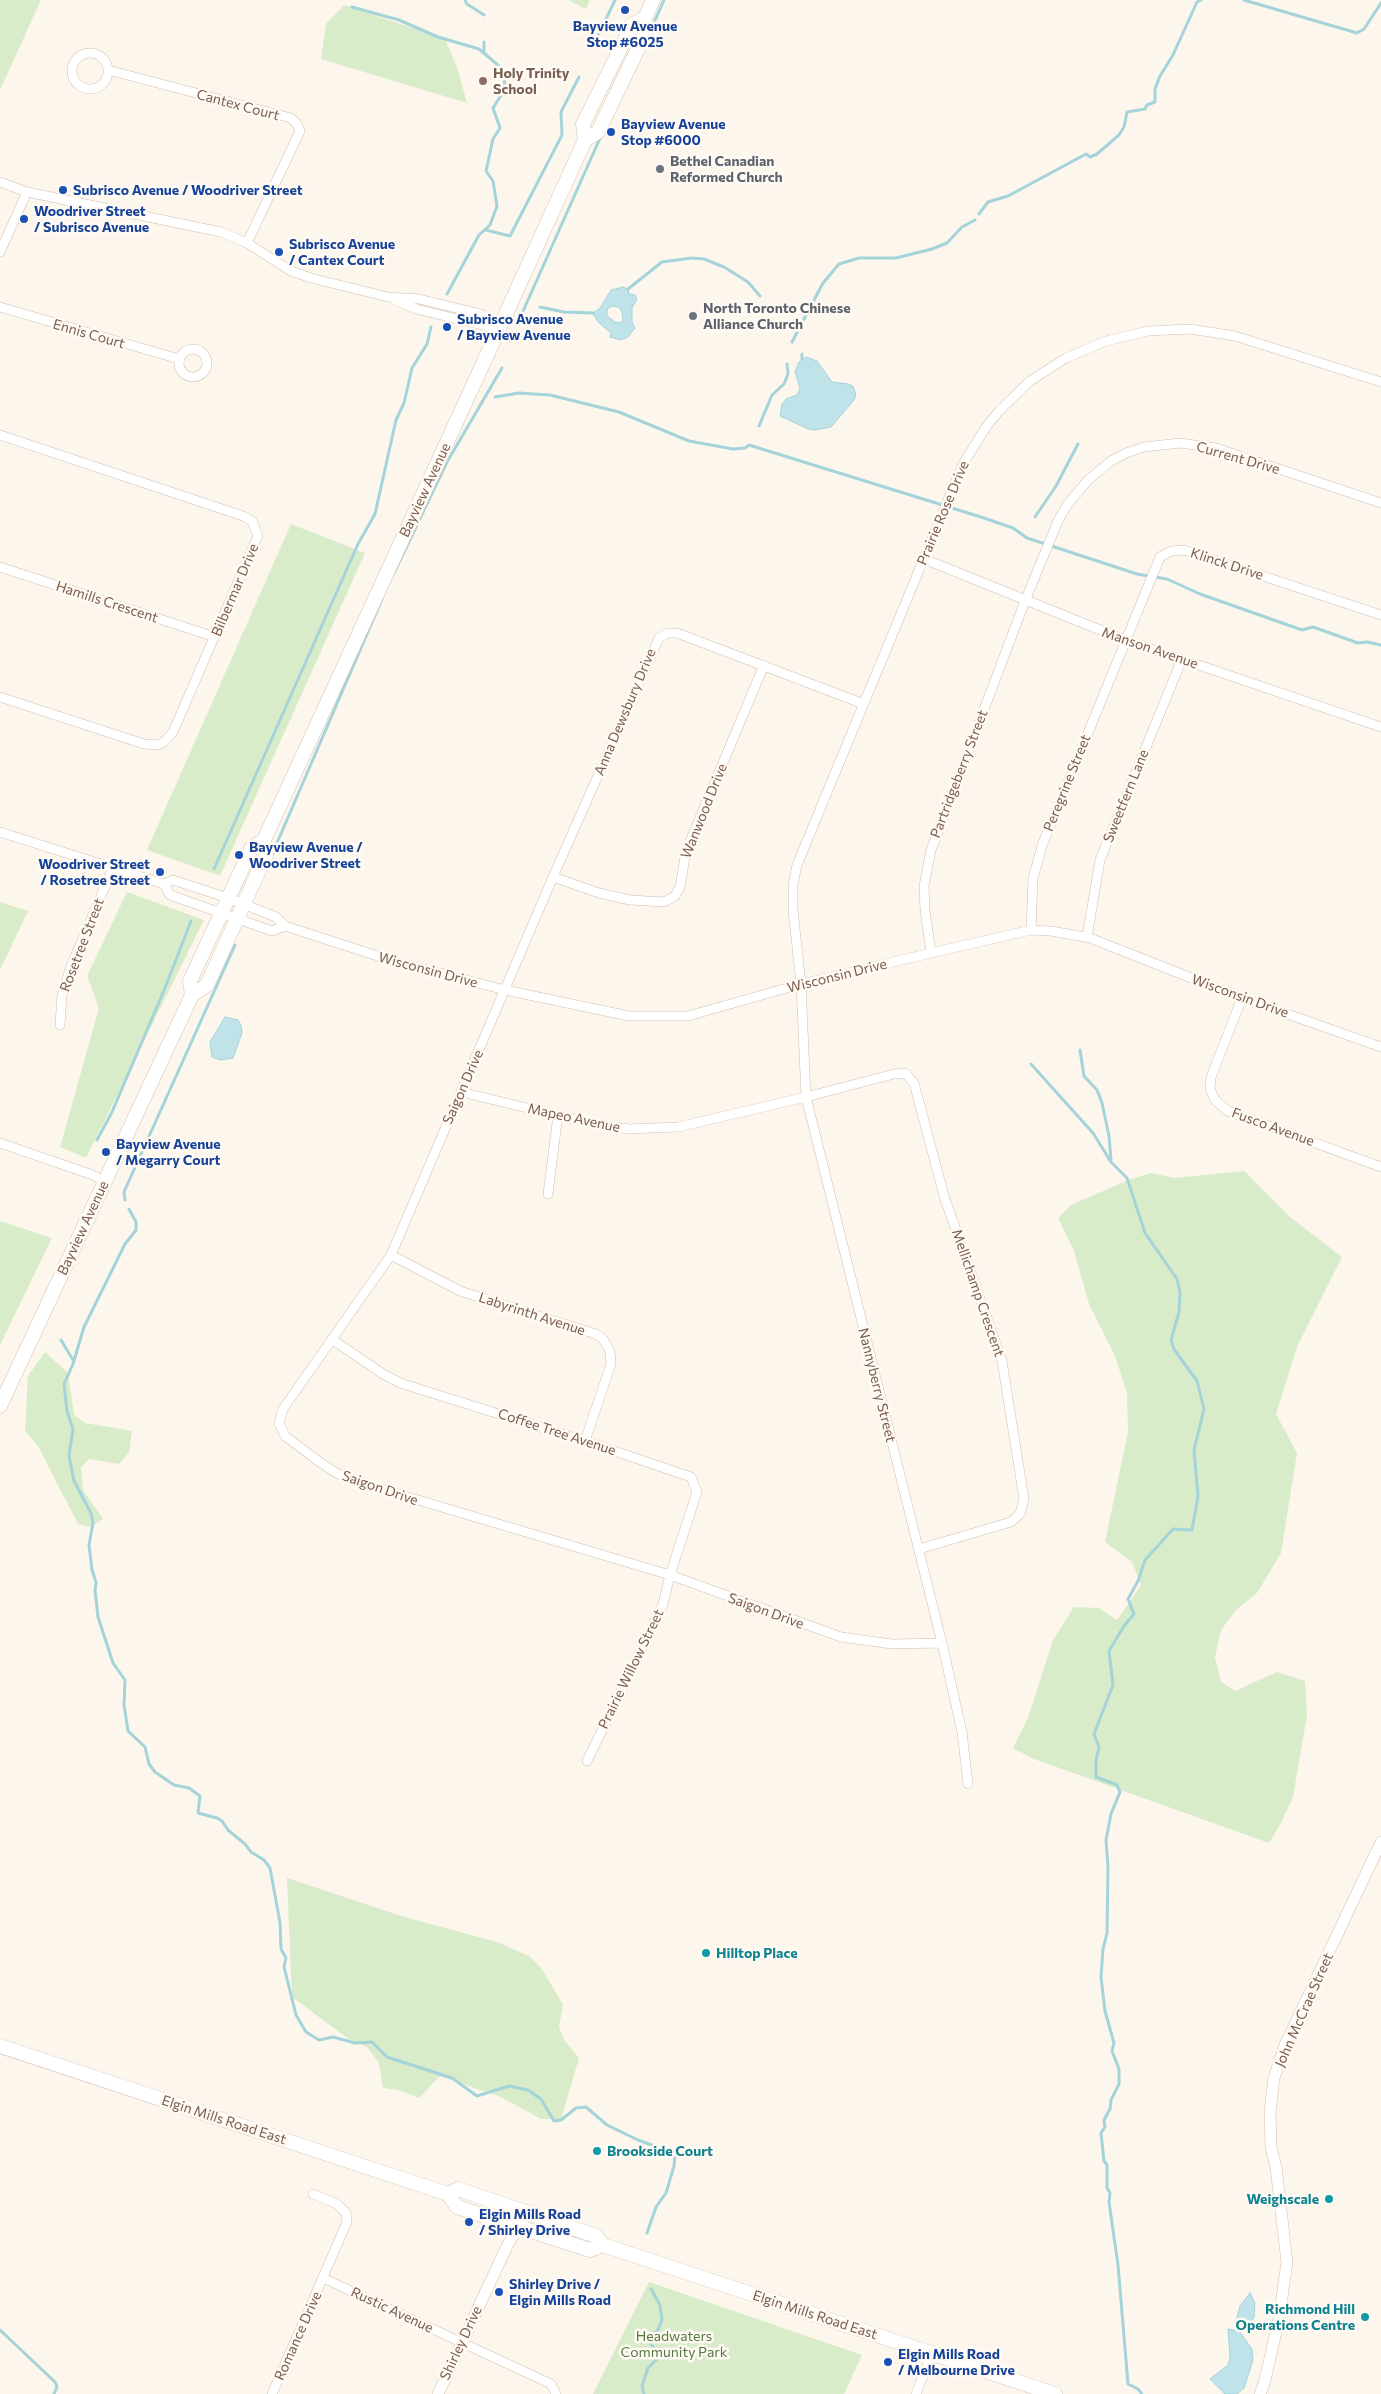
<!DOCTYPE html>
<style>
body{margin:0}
canvas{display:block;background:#fdf6ec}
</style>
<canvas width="1381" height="2394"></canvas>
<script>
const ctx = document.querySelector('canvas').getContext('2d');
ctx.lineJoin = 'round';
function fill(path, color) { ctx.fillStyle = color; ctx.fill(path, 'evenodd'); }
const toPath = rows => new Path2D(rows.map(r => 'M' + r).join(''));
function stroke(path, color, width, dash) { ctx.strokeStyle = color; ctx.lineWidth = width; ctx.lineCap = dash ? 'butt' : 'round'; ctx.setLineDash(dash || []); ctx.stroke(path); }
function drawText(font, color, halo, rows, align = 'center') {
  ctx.font = font + ' Commissioner,sans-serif'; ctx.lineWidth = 5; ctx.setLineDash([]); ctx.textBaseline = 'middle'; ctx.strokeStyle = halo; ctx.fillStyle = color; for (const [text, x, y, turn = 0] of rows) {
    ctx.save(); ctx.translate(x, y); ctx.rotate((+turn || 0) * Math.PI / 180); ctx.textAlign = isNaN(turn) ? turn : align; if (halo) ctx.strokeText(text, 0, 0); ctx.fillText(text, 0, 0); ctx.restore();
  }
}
fill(toPath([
 [0,0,41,0,0,90],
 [568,0,590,0,586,9],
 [344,5,445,39,457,67,467,103,321,59,326,24],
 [291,524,365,553,220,876,147,850],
 [127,892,204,920,86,1158,60,1147,99,1008,87,976],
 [0,902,28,911,0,970],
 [1244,1171,1290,1217,1342,1257,1297,1347,1276,1414,1297,1453,1281,1553,1257,1593,1237,1609,1221,1630,1215,1657,1221,1682,1235,1691,1277,1672,1305,1681,1307,1715,1293,1797,1280,1825,1269,1843,1034,1759,1013,1748,1028,1718,1053,1640,1074,1607,1099,1608,1117,1620,1141,1585,1132,1562,1105,1542,1128,1432,1127,1393,1115,1356,1089,1304,1074,1251,1058,1218,1071,1205,1131,1179,1151,1173,1175,1178],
 [0,1221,52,1238,0,1345],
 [45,1352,68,1373,74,1415,85,1423,132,1431,129,1452,119,1464,89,1459,81,1468,83,1490,103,1519,90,1527,78,1524,38,1446,25,1431,28,1376],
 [287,1878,401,1916,497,1942,529,1956,542,1969,563,2005,559,2027,564,2040,579,2058,561,2119,541,2119,501,2097,440,2076,419,2098,398,2090,383,2088,379,2063,367,2047,350,2040,292,1997],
 [649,2282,862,2355,844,2394,593,2394]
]), '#d8ecc9');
const water = toPath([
 [623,287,628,289,629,294,635,295,637,299,632,308,632,322,635,328,628,337,621,340,610,337,611,333,598,322,593,313,600,308,611,290,623,287],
 [611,306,619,307,622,312,623,320,620,323,615,322,607,316,607,310,611,306],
 [806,357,817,361,832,382,848,384,853,386,856,395,854,400,831,427,815,430,808,429,780,416,782,404,786,399,797,395,800,388,795,372,799,362,806,357],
 [225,1017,238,1020,241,1025,242,1033,233,1058,220,1060,212,1057,210,1042,225,1017],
 [1250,2293,1255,2303,1254,2318,1245,2327,1239,2327,1236,2321,1240,2306,1250,2293],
 [1228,2329,1239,2331,1252,2349,1253,2360,1244,2388,1237,2394,1225,2394,1210,2379,1228,2365,1230,2358,1228,2329]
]);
fill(water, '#bfe3e8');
stroke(water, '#a5d3da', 1);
stroke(toPath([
 [465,0,467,4,484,15],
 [1244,0,1357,33,1364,29,1381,3],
 [352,7,399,20,438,37,479,49,499,66,504,76,505,89,493,108,500,128,493,139,486,171,493,181,497,206,490,225,479,235,447,294],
 [652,27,664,0],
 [597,38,615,0],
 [484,42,484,52],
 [979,214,988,202,1008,196,1086,154,1090,157,1097,154,1119,135,1124,127,1127,112,1145,109,1147,105,1155,102,1155,89,1160,76,1173,55,1197,2,1201,0],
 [486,230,510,236,562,135,561,112,579,77],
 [628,289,662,262,692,258,704,259,724,267,748,282,760,296],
 [540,307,564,312,593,313],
 [520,318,601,136],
 [792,342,823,283,839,264,859,258,896,258,932,249,947,243,962,227,975,220],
 [802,354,802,359],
 [495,397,519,393,550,395,619,412,689,441,733,449,745,448,749,445,981,517,1013,528,1027,538,1137,574,1167,579,1200,594,1302,630,1313,627,1358,643,1367,642,1381,645],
 [759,426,772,395,784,384,788,374,787,364],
 [1035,517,1056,486,1078,444],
 [394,573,447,462,502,368],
 [271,857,382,599],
 [214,869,358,544,375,514,396,420,404,403,412,368,427,344,431,327],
 [1080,1050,1084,1076,1097,1090,1102,1103,1109,1136,1111,1160],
 [1031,1064,1093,1133,1111,1162,1127,1178,1145,1233,1177,1279,1180,1292,1179,1312,1171,1340,1174,1349,1197,1381,1204,1409,1194,1450,1198,1496,1192,1530,1173,1529,1145,1560,1138,1581,1128,1599,1134,1614,1124,1626,1109,1651,1113,1685,1094,1734,1099,1747,1096,1760,1096,1777,1117,1785,1120,1792,1111,1814,1106,1840,1108,1867,1107,1933,1103,1949,1101,1977,1105,2011,1114,2043,1112,2051,1119,2069,1119,2084,1111,2100,1110,2109,1104,2120,1105,2127,1101,2133,1104,2161,1107,2165,1107,2188,1110,2193,1109,2202,1118,2265,1128,2384,1138,2389,1142,2394],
 [97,1140,112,1112,165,988,191,921],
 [125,1200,124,1192,235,945],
 [129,1209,136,1222,136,1230,125,1244,84,1327,73,1364,64,1384,67,1411,73,1429,69,1456,74,1481,91,1513,93,1523,89,1545,92,1570,96,1582,95,1590,98,1617,113,1663,125,1680,124,1705,128,1731,145,1747,149,1764,155,1772,174,1785,189,1788,200,1796,198,1813,217,1818,222,1821,228,1830,245,1844,251,1852,264,1860,270,1868,280,1923,281,1949,286,1958,284,1967,296,2015,306,2032,319,2040,333,2037,355,2043,372,2042,387,2057,452,2078,477,2096,509,2086,528,2090,541,2099,554,2121,561,2120,576,2108,586,2107,607,2125,638,2140,671,2152,675,2155,674,2166,666,2193,656,2207,647,2233],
 [61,1340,73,1360],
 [0,2330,55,2382,57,2387,54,2394],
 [644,2394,642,2386,648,2368,658,2358,648,2337,658,2330,662,2320,660,2305,651,2289]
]), '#a5d3da', 3);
const minor = toPath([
 '72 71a18 18 0 1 1 36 0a18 18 0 1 1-36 0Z',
 [108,70,291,118,297,124,300,131,247,243],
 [0,182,27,192,221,232,247,243,291,271,311,278,388,297,419,299,481,314,499,329],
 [0,252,27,192],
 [395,300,416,309,498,329],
 [0,307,179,359],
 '179 363a14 14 0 1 1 28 0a14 14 0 1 1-28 0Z',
 [0,435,243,516,252,521,258,536,173,732,164,742,158,745,144,744,0,697],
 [924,559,1125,640,1381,727],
 [0,567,215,637],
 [864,704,677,633,668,633,659,638,553,877,391,1255,283,1409,279,1423,285,1436,321,1463,338,1474,371,1486,670,1575,841,1637,892,1644,942,1643],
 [0,832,164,884,173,880,228,898,276,917,285,926,393,961,505,990,629,1016,688,1016,801,984,931,953,1031,930,1051,931,1090,938,1242,998,1381,1047],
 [553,877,599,893,630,900,664,902,675,896,680,887,686,851,764,665],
 [164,884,170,895,272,931,285,926],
 [1031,930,1033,878,1043,843,1160,557,1171,551,1184,550,1381,615],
 [1087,937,1100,860,1182,659],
 [931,953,925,910,924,886,931,850,1025,601,1058,521,1067,505,1088,480,1111,461,1126,453,1144,447,1180,443,1216,448,1381,503],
 [1242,998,1211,1077,1210,1089,1215,1100,1228,1111,1381,1167],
 [60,1025,62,995,71,966,113,868],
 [461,1092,598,1125,629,1129,652,1128,678,1127,806,1097,894,1074,905,1073,914,1083,944,1196,1002,1361,1024,1499,1020,1514,1011,1522,919,1549],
 [0,1143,90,1174,105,1181],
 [548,1194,558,1115],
 [391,1255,460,1291,596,1334,603,1339,610,1351,611,1364,585,1441],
 [333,1340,383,1374,400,1383,585,1441,691,1477,697,1492,670,1575,663,1604,587,1761],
 [968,1784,962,1732,942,1643,806,1097,801,984,793,910,793,885,797,865,963,464,986,427,999,411,1030,381,1066,358,1106,341,1148,331,1190,329,1235,336,1381,382],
 [323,2278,551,2384,556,2394],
 [272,2394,347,2222,346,2213,337,2204,313,2194],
 [916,2394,932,2353]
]);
const tertiary = toPath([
 [438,2394,508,2244,527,2212],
 [1260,2394,1265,2380,1279,2319,1287,2262,1276,2167,1271,2147,1270,2112,1274,2078,1285,2045,1381,1842]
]);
const secondary = toPath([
 [585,140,598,132,647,30,645,18,653,0],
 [192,995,207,985,266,855,264,840],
 [0,1406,192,995,190,981,215,927,251,849,264,840,499,329,585,140,583,124,632,25,645,18],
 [0,2046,448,2194,457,2207,590,2250,603,2245],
 [448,2194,458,2189,596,2236,603,2245,1055,2394]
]);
stroke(minor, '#d1beb0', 10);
stroke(tertiary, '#d1beb0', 12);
stroke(secondary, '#d6c0b0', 15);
stroke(minor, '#fff', 9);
stroke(tertiary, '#fff', 11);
stroke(secondary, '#fff', 14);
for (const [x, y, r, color] of [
 [625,10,5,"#1a4fb4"],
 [483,81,5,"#8d6e63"],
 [611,132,5,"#1a4fb4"],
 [660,169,5,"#6b7280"],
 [63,190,5,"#1a4fb4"],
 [24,219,5,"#1a4fb4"],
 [279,252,5,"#1a4fb4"],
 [693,316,5,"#6b7280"],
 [447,327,5,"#1a4fb4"],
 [239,855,5,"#1a4fb4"],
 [160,872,5,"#1a4fb4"],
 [106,1152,5,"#1a4fb4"],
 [706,1953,5,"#0f9aa8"],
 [597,2151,5,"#0f9aa8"],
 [1329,2199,5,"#0f9aa8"],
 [469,2222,5,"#1a4fb4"],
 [499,2292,5,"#1a4fb4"],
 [1365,2317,5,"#0f9aa8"],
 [888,2362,5,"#1a4fb4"]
]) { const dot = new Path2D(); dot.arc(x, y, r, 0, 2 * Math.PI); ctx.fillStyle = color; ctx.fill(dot); stroke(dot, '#fffaf3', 2); }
drawText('bold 14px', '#164399', '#fffaf3', [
 ["Bayview Avenue",625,26,"center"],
 ["Stop #6025",625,42,"center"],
 ["Bayview Avenue",621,124],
 ["Stop #6000",621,140],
 ["Subrisco Avenue / Woodriver Street",73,190],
 ["Woodriver Street",34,211],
 ["/ Subrisco Avenue",34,227],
 ["Subrisco Avenue",289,244],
 ["/ Cantex Court",289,260],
 ["Subrisco Avenue",457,319],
 ["/ Bayview Avenue",457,335],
 ["Bayview Avenue /",249,847],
 ["Woodriver Street",249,863],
 ["Woodriver Street",150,864,"right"],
 ["/ Rosetree Street",150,880,"right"],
 ["Bayview Avenue",116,1144],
 ["/ Megarry Court",116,1160],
 ["Elgin Mills Road",479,2214],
 ["/ Shirley Drive",479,2230],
 ["Shirley Drive /",509,2284],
 ["Elgin Mills Road",509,2300],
 ["Elgin Mills Road",898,2354],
 ["/ Melbourne Drive",898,2370]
], 'left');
drawText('bold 14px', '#785e54', '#fffaf3', [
 ["Holy Trinity",493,73],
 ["School",493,89]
], 'left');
drawText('14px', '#7a5c4d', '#fffaf3', [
 ["Cantex Court",238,105,15],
 ["Ennis Court",89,334,16],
 ["Current Drive",1238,458,16],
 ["Bayview Avenue",425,490,-65],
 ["Prairie Rose Drive",943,513,-67],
 ["Klinck Drive",1227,564,18],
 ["Bilbermar Drive",235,590,-67],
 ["Hamills Crescent",107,602,18],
 ["Manson Avenue",1150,648,19],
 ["Anna Dewsbury Drive",625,712,-67],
 ["Partridgeberry Street",959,774,-69],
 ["Peregrine Street",1067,783,-68],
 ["Sweetfern Lane",1126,796,-68],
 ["Wanwood Drive",704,811,-68],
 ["Rosetree Street",82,945,-69],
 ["Wisconsin Drive",428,970,15],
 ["Wisconsin Drive",837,976,-14],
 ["Wisconsin Drive",1240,996,20],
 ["Saigon Drive",463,1087,-66],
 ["Mapeo Avenue",574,1118,12],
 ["Fusco Avenue",1273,1127,20],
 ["Bayview Avenue",83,1228,-65],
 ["Mellichamp Crescent",978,1293,71],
 ["Labyrinth Avenue",532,1314,18],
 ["Nannyberry Street",877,1385,76],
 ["Coffee Tree Avenue",557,1432,18],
 ["Saigon Drive",380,1488,19],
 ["Saigon Drive",766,1611,20],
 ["Prairie Willow Street",631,1669,-64],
 ["John McCrae Street",1304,2010,-66],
 ["Elgin Mills Road East",224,2120,18],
 ["Rustic Avenue",392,2310,25],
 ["Elgin Mills Road East",815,2315,18],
 ["Romance Drive",298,2336,-66],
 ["Shirley Drive",461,2343,-65]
]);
drawText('bold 14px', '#5b616d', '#fffaf3', [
 ["Bethel Canadian",670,161],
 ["Reformed Church",670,177],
 ["North Toronto Chinese",703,308],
 ["Alliance Church",703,324]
], 'left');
drawText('bold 14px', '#0d838f', '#fffaf3', [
 ["Hilltop Place",716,1953],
 ["Brookside Court",607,2151],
 ["Weighscale",1319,2199,"right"],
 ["Richmond Hill",1355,2309,"right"],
 ["Operations Centre",1355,2325,"right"]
], 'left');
drawText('14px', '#537a41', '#fffaf3', [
 ["Headwaters",674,2336],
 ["Community Park",674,2352]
]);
</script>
